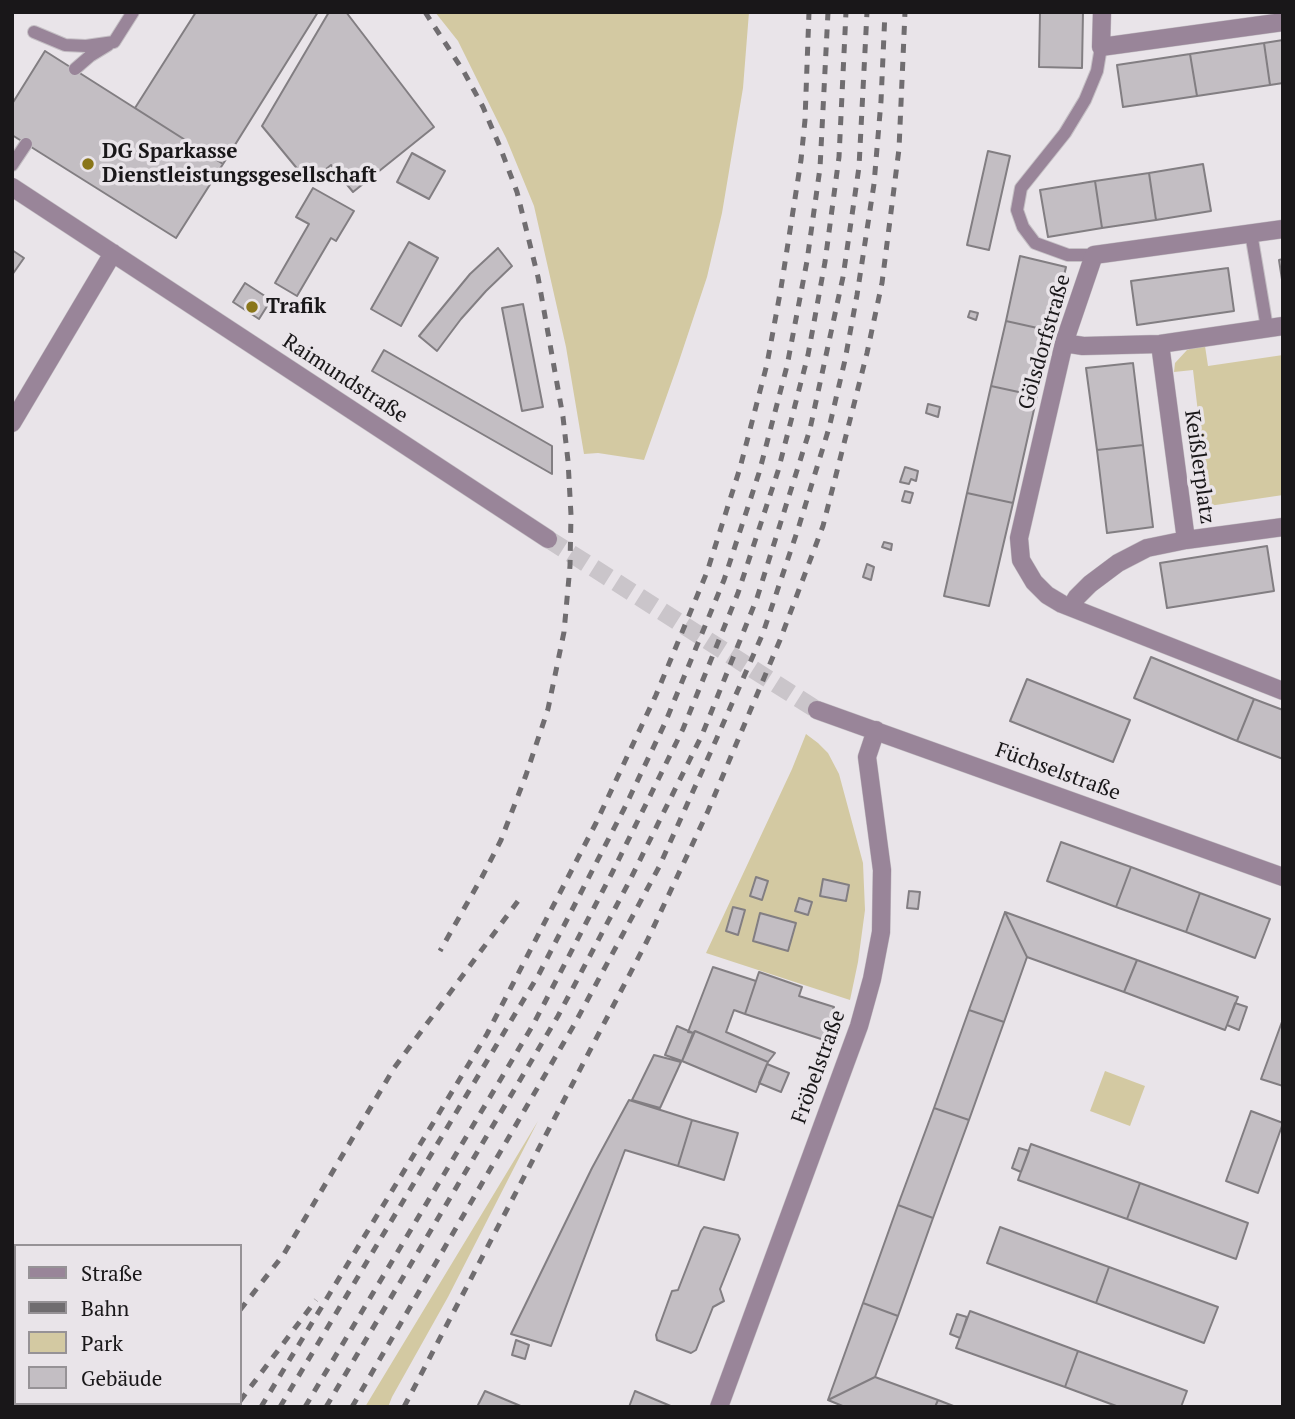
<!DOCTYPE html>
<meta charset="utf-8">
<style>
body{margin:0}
#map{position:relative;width:1295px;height:1419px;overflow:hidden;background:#e9e4e9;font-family:"PT Serif",serif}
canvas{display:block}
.frame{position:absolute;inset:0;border:14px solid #191719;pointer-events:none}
.legend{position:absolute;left:14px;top:1244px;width:228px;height:161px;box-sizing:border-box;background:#e9e4e9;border:2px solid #969296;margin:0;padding:9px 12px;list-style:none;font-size:21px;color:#191719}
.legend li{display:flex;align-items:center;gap:14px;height:35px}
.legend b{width:35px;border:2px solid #969296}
</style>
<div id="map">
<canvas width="1295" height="1419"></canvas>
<div class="frame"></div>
<ul class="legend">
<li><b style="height:9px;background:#998599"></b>Straße</li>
<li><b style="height:9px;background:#706d70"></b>Bahn</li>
<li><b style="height:19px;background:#d3c9a2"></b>Park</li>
<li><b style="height:19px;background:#c3bec3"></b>Gebäude</li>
</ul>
</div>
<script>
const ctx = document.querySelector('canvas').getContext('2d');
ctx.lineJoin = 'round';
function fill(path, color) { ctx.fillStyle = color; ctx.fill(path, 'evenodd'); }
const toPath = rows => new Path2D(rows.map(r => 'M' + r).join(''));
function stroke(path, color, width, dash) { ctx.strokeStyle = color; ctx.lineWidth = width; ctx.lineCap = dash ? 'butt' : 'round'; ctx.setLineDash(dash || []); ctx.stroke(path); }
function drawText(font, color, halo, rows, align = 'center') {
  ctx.font = font + ' "PT Serif",serif'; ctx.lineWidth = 7; ctx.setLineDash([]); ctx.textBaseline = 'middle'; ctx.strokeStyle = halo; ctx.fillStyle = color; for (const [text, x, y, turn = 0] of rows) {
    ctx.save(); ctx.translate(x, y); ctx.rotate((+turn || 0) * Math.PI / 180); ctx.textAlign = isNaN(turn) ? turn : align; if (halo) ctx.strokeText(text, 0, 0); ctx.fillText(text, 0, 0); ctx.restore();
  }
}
fill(toPath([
 [435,12,749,12,743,88,722,213,707,277,678,364,644,460,598,453,584,454,566,347,534,206,506,138,458,41],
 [1205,346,1208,366,1283,355,1283,495,1209,506,1193,370,1174,372,1175,363,1187,350,1194,347],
 [806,734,818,743,828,753,839,774,863,863,865,910,858,962,850,1000,706,953,792,769],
 [1105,1071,1145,1086,1130,1126,1090,1111],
 [538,1121,448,1297,392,1397,388,1407,365,1407]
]), '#d3c9a2');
const building = toPath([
 [196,12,318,12,223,164,135,108,196,12],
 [329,12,346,12,434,127,353,192,331,165,309,183,262,126,329,12],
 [1040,12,1083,12,1082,68,1039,67,1040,12],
 [1283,40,1283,83,1270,85,1264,43,1283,40],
 [1264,43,1270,85,1197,96,1190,54,1264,43],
 [45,51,223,164,176,238,12,135,12,104,45,51],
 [1190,54,1197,96,1123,107,1117,65,1190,54],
 [988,151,1010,156,989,250,967,245,988,151],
 [412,153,445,171,429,199,397,182,412,153],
 [1203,164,1211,211,1156,220,1149,173,1203,164],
 [1149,173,1156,220,1102,228,1095,181,1149,173],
 [1095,181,1102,228,1048,237,1040,190,1095,181],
 [313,188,354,211,336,241,331,238,297,296,275,283,309,224,296,217,313,188],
 [409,242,438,258,401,326,371,309,409,242],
 [498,248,512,266,486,291,461,319,437,351,419,336,470,274,498,248],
 [12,250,24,258,12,275,12,250],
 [1020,256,1066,267,1051,331,1006,321,1020,256],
 [1283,259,1283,286,1279,260,1283,259],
 [1228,268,1234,311,1137,325,1131,281,1228,268],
 [245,283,271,300,259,319,233,302,245,283],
 [523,304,543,407,522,411,502,308,523,304],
 [970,311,978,313,976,320,968,317,970,311],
 [1006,321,1051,331,1037,396,991,386,1006,321],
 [384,350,552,446,552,474,372,371,384,350],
 [1133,363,1143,445,1097,450,1086,368,1133,363],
 [991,386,1037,396,1013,503,967,493,991,386],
 [928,404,940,407,938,417,926,413,928,404],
 [1143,445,1153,527,1107,533,1097,450,1143,445],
 [905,467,918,471,916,481,911,479,909,484,900,482,905,467],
 [905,491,913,493,910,503,902,501,905,491],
 [967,493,1013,503,989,606,944,596,967,493],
 [884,542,892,544,891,550,882,547,884,542],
 [1267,546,1274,591,1167,608,1160,563,1267,546],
 [867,564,874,567,871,580,863,577,867,564],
 [1151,657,1254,699,1237,741,1134,698,1151,657],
 [1027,679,1130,720,1113,762,1010,721,1027,679],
 [1254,699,1283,710,1283,759,1237,741,1254,699],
 [1061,842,1131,867,1116,907,1047,881,1061,842],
 [1131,867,1200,893,1186,932,1116,907,1131,867],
 [756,877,768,881,762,900,750,896,756,877],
 [823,879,849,885,846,901,820,896,823,879],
 [909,891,920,892,918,909,907,908,909,891],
 [1200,893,1270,919,1255,958,1186,932,1200,893],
 [799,898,812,902,808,915,795,911,799,898],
 [733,907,745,910,738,935,726,931,733,907],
 [1005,912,1027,957,1004,1022,969,1010,1005,912],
 [1005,912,1137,960,1124,992,1027,957,1005,912],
 [760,913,796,923,788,951,753,941,760,913],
 [1137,960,1238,997,1225,1030,1124,992,1137,960],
 [713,967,756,981,745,1014,734,1010,726,1032,775,1053,768,1062,695,1031,693,1033,688,1032,713,967],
 [759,972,802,987,799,996,834,1007,824,1040,745,1014,759,972],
 [1235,1003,1247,1007,1239,1030,1227,1025,1235,1003],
 [969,1010,1004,1022,969,1120,934,1108,969,1010],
 [1283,1019,1283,1086,1261,1079,1283,1019],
 [677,1026,693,1033,682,1061,665,1055,677,1026],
 [695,1031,768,1062,756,1092,682,1061,695,1031],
 [654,1055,681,1062,660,1108,632,1100,654,1055],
 [767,1064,789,1073,781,1092,759,1083,767,1064],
 [629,1100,692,1120,678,1166,625,1150,551,1346,511,1334,592,1168,629,1100],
 [934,1108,969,1120,933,1218,898,1205,934,1108],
 [1251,1111,1283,1123,1258,1193,1226,1181,1251,1111],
 [692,1120,738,1133,724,1180,678,1166,692,1120],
 [1031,1144,1140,1183,1127,1219,1018,1180,1031,1144],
 [1019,1148,1029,1151,1021,1172,1012,1168,1019,1148],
 [1140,1183,1248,1223,1236,1259,1127,1219,1140,1183],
 [898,1205,933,1218,898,1316,863,1303,898,1205],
 [704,1227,738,1235,740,1239,720,1289,724,1301,713,1307,696,1350,691,1353,657,1340,656,1335,672,1291,678,1290,701,1231,704,1227],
 [1000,1227,1109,1267,1096,1303,987,1263,1000,1227],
 [1109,1267,1218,1307,1204,1343,1096,1303,1109,1267],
 [863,1303,898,1316,875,1377,828,1400,863,1303],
 [970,1311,1078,1351,1065,1387,956,1348,970,1311],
 [957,1314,967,1317,960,1338,950,1334,957,1314],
 [516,1340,529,1345,525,1359,512,1355,516,1340],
 [1078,1351,1187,1391,1181,1407,1119,1407,1065,1387,1078,1351],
 [875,1377,938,1400,935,1407,845,1407,828,1400,875,1377],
 [485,1391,523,1407,477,1407,485,1391],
 [635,1391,673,1407,629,1407,635,1391],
 [938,1400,956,1407,935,1407,938,1400]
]);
fill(building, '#c3bec3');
stroke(building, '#827e82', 2);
stroke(toPath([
 [548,539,817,710]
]), '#cac5ca', 18, [18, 9]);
const lane = toPath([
 [34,32,65,45,86,46,114,42,133,12],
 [75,69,90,56,108,45],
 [12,165,26,144],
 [1251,233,1267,328],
 [1094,255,1068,255,1035,243,1023,227,1017,210,1021,188,1065,133,1085,100,1097,71,1101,47]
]);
const street = toPath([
 [1102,12,1101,47,1283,22],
 [12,187,548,539],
 [1283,229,1094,255,1064,343,1019,538,1021,560,1034,582,1047,595,1062,604,1283,691],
 [1064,343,1083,346,1160,344,1283,326],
 [1160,344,1186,540,1283,527],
 [12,423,113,253],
 [1071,607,1077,597,1090,584,1118,563,1147,548,1186,540],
 [817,710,1283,877],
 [719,1407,859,1026,872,979,881,932,882,870,867,757,876,730]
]);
stroke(lane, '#c4bfc4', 14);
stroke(street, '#c4bfc4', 19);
stroke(lane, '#998599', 12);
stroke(street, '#998599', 18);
stroke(toPath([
 [425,12,464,72,483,107,500,147,517,192,538,277,563,417,568,461,571,515,570,566,564,632,548,709,526,775,501,840,482,877,440,951],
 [240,1310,284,1254,394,1068,521,897],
 [240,1401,316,1300],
 [166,1407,168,1403],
 [261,1407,487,1034,596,823,656,695,707,572,740,468,767,364,781,288,801,160,805,120,809,12],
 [280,1407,539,974,624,809,665,723,724,580,759,473,787,366,807,261,820,168,828,12],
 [305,1407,533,1025,612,873,683,729,738,593,778,471,808,355,825,262,839,157,846,12],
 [326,1407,558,1016,629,882,702,735,757,598,810,429,843,277,859,167,867,12],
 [352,1407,574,1025,659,867,716,740,763,633,798,529,829,428,845,360,857,295,874,184,881,101,885,12],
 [404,1407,647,941,708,811,780,640,823,526,867,353,882,283,899,149,905,12]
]), '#706d70', 5, [9, 9]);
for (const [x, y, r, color] of [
 [88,164,7,"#8a761a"],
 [252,307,7,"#8a761a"]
]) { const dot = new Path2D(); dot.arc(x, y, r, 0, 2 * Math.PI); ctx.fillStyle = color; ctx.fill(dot); stroke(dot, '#e9e4e9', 2.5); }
drawText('bold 21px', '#191719', '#e9e4e9', [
 ["DG Sparkasse",102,152],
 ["Dienstleistungsgesellschaft",102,176],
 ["Trafik",266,307]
], 'left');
drawText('21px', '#191719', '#e9e4e9', [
 ["Gölsdorfstraße",1045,342,-74],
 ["Raimundstraße",345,379,33],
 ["Keißlerplatz",1199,467,82],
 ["Füchselstraße",1058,772,20],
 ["Fröbelstraße",819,1067,-70]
]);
</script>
